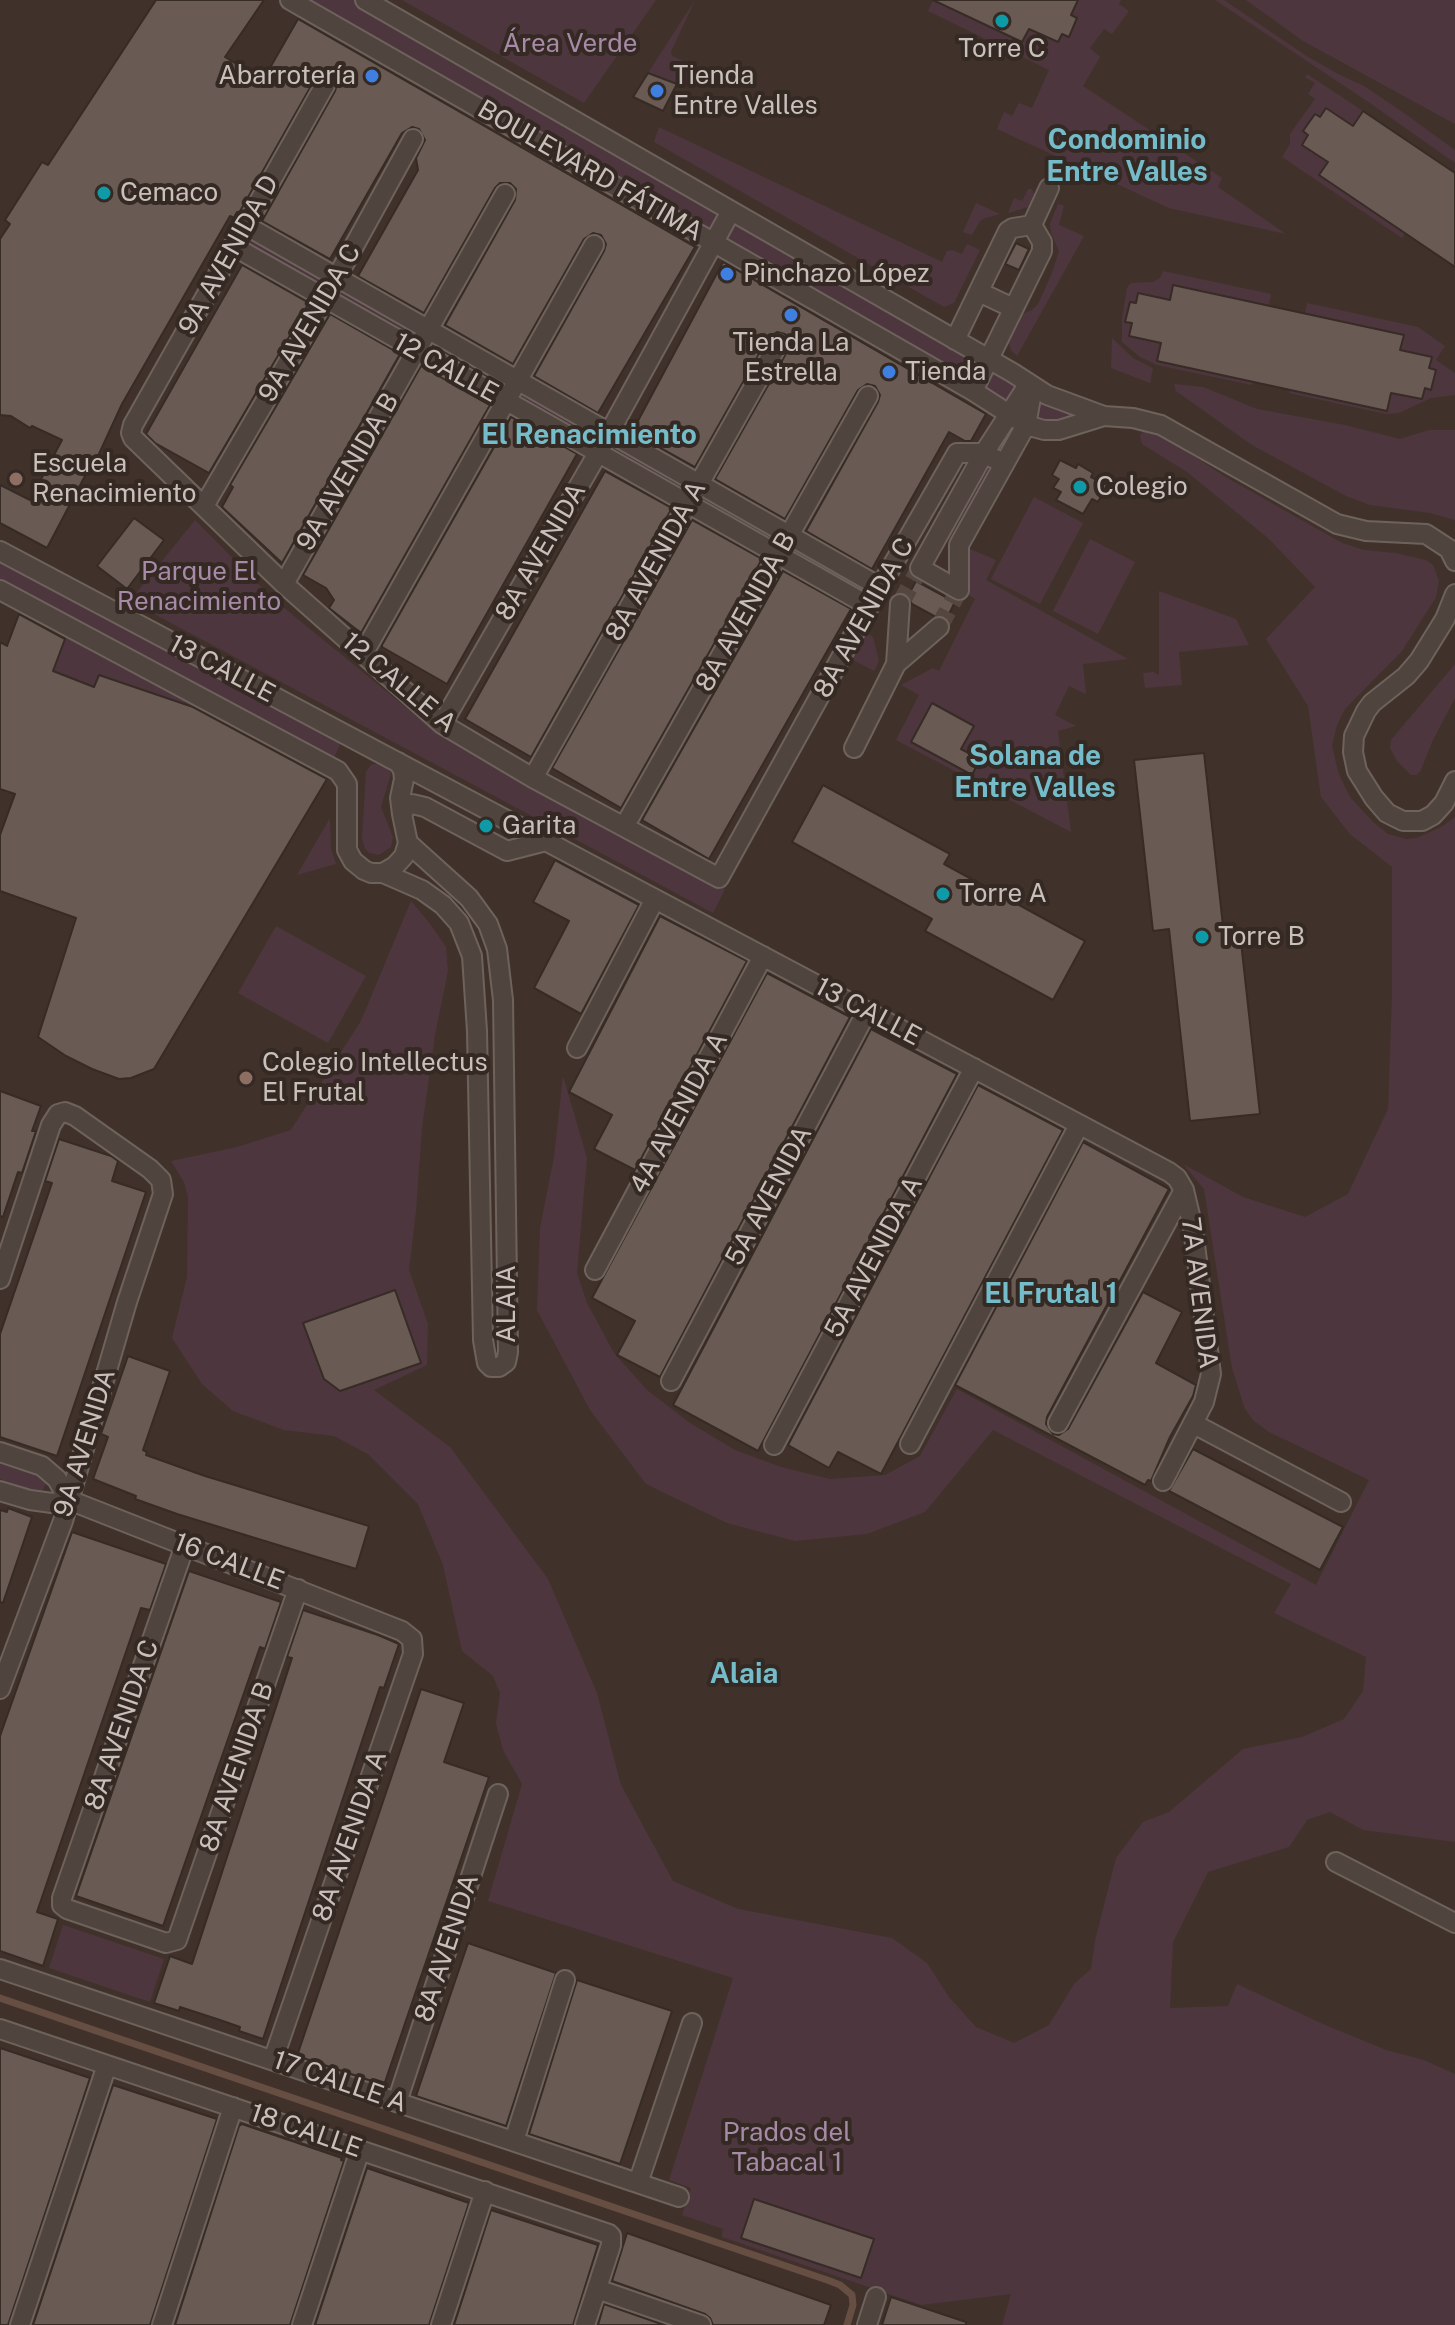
<!DOCTYPE html>
<meta charset="utf-8">
<style>
body{margin:0}
canvas{display:block;background:#40312a}
</style>
<canvas width="1455" height="2325"></canvas>
<script>
const ctx = document.querySelector('canvas').getContext('2d');
ctx.lineJoin = 'round';
function fill(path, color) { ctx.fillStyle = color; ctx.fill(path, 'evenodd'); }
const toPath = rows => new Path2D(rows.map(r => 'M' + r).join(''));
function stroke(path, color, width, dash) { ctx.strokeStyle = color; ctx.lineWidth = width; ctx.lineCap = dash ? 'butt' : 'round'; ctx.setLineDash(dash || []); ctx.stroke(path); }
function drawText(font, color, halo, rows, align = 'center') {
  ctx.font = font + ' "Public Sans",sans-serif'; ctx.lineWidth = 8; ctx.setLineDash([]); ctx.textBaseline = 'middle'; ctx.strokeStyle = halo; ctx.fillStyle = color; for (const [text, x, y, turn = 0] of rows) {
    ctx.save(); ctx.translate(x, y); ctx.rotate((+turn || 0) * Math.PI / 180); ctx.textAlign = isNaN(turn) ? turn : align; if (halo) ctx.strokeText(text, 0, 0); ctx.fillText(text, 0, 0); ctx.restore();
  }
}
fill(toPath([
 [290,0,364,0,1013,373,1104,416,1026,426,959,545,939,533,1009,414],
 [402,0,656,0,584,103],
 [695,0,671,52,672,56,693,65,684,87,648,73],
 [933,0,1022,42,1029,29,1058,42,1062,34,1069,36,1077,18,1071,15,1077,3,1070,0,1121,0,1119,4,1129,11,1112,34,1104,29,1090,48,1100,57,1083,86,1222,178,1218,187,1286,234,1169,208,997,129,1004,112,1012,116,1019,103,1032,108,1049,70,928,11],
 [1215,0,1224,0,1308,57,1340,75,1364,86,1404,113,1455,150,1455,163,1367,101],
 [1246,0,1455,0,1455,124,1303,41],
 [1307,74,1363,111,1353,126,1314,114,1303,130,1308,135,1302,145,1328,162,1405,233,1402,238,1282,157,1290,144,1290,134,1315,99,1308,94,1315,83,1305,77],
 [659,127,942,262,947,251,952,250,962,254,967,244,980,250,954,303,944,307,654,142],
 [1028,189,1032,189,1034,194,1028,207,1008,213,1014,198,1022,201],
 [976,203,1000,214,985,218,980,221,972,235,963,232],
 [1058,204,1064,206,1059,225,1084,236,1017,356,1011,350,1007,339,1020,315,1032,310,1038,304,1052,273,1059,251,1051,233,1050,224],
 [245,225,430,329,417,351,233,246],
 [1163,271,1271,294,1269,306,1173,286,1170,300,1129,302,1125,321,1132,323,1130,336,1161,343,1157,361,1253,382,1252,385,1157,365,1140,357,1122,342,1122,319,1127,288,1131,283,1153,282,1160,278],
 [1307,303,1418,327,1445,346,1436,360,1455,373,1455,395,1431,398,1399,413,1386,414,1289,393,1290,390,1387,411,1391,393,1422,399,1425,388,1431,389,1436,370,1429,368,1431,357,1400,350,1404,336,1305,314],
 [1112,338,1133,358,1153,368,1150,383,1111,368],
 [518,379,880,587,869,606,505,401],
 [1174,384,1203,387,1257,409,1345,425,1400,439,1429,430,1455,430,1455,520,1430,513,1370,505,1346,496,1252,445,1176,391],
 [1145,429,1154,430,1224,476,1342,543,1364,550,1395,553,1426,560,1433,565,1439,581,1436,597,1402,651,1345,709,1337,725,1332,745,1338,772,1350,797,1373,822,1388,834,1406,839,1417,838,1443,826,1455,817,1455,1842,1363,1830,1330,1812,1307,1820,1289,1847,1208,1872,1173,1942,1170,2008,1228,2006,1237,1984,1323,2024,1386,2050,1424,2060,1455,2074,1455,2325,1002,2325,1011,2294,921,2305,722,2237,723,2229,682,2215,691,2188,669,2180,733,1978,488,1901,522,1784,503,1750,496,1723,500,1693,493,1676,462,1651,443,1565,418,1504,368,1454,334,1436,284,1430,233,1411,202,1384,172,1338,187,1277,188,1197,184,1182,171,1161,237,1147,291,1130,361,1021,411,901,431,925,446,947,448,971,435,1035,422,1128,416,1211,409,1270,428,1324,427,1365,374,1390,450,1447,548,1579,597,1693,621,1785,673,1881,738,1909,892,1938,927,1963,949,1997,976,2027,1014,2043,1049,2025,1074,1984,1091,1969,1095,1941,1116,1858,1143,1822,1169,1812,1243,1749,1302,1737,1344,1719,1363,1691,1366,1657,1274,1613,1291,1584,993,1430,925,1512,867,1534,795,1541,727,1523,646,1484,590,1410,537,1310,540,1228,554,1157,563,1076,587,1158,577,1273,587,1303,614,1353,647,1390,690,1423,735,1450,781,1467,830,1479,885,1475,920,1456,957,1389,1316,1585,1369,1480,1269,1432,1254,1421,1245,1409,1232,1368,1204,1189,1183,1164,1243,1197,1305,1217,1348,1194,1388,1109,1392,995,1392,867,1350,834,1321,797,1308,706,1266,639,1315,587,1268,538,1187,472,1142,444,1140,435],
 [1034,497,1083,523,1040,604,991,579],
 [195,520,272,598,430,727,725,889,713,913,130,601],
 [1090,539,1135,562,1098,634,1053,611],
 [970,549,996,560,986,580,1128,659,1083,664,1086,694,1069,686,1055,715,1076,726,1058,731,1071,832,896,740,919,695,901,685,933,668,939,671,975,599,969,595],
 [0,551,345,734,330,766,0,590],
 [1159,591,1236,619,1249,645,1179,652,1182,685,1145,688,1143,673,1153,672,1159,675],
 [864,631,873,637,879,661,874,671,853,660],
 [66,636,215,714,100,675,94,687,53,671],
 [1455,664,1455,698,1432,742,1421,770,1417,775,1411,775,1397,761,1390,748,1391,740],
 [379,763,387,766,391,773,381,807,393,837,391,847,379,855,369,853,365,849,362,839,366,772,371,765],
 [330,818,331,849,336,864,297,875],
 [276,926,366,976,328,1043,238,993],
 [0,1461,48,1478,42,1493,0,1479],
 [63,1925,164,1959,150,2002,49,1968]
]), '#4d363e');
stroke(toPath([
 [0,1998,830,2281,840,2285,852,2295,853,2305,847,2325]
]), '#674e42', 7);
const building = toPath([
 [156,0,264,0,225,57,263,80,298,19,695,247,598,413,534,376,604,251,606,244,601,235,593,233,584,239,513,364,445,325,515,200,516,189,510,183,500,183,495,188,424,313,358,276,418,170,416,158,425,140,419,129,412,127,402,133,330,259,262,221,335,91,337,84,335,78,324,73,315,79,239,213,237,212,234,218,230,216,122,404,98,456,96,455,47,548,0,523,0,485,30,500,62,440,32,426,30,428,11,416,0,415,0,239,10,224,5,220,42,162,48,165,156,0],
 [933,0,1078,0,1071,15,1077,18,1069,37,1062,34,1058,42,1029,29,1022,42,933,0],
 [648,73,677,84,663,111,633,97,648,73],
 [1326,108,1353,126,1363,111,1455,173,1455,267,1319,175,1328,162,1302,145,1308,135,1303,131,1315,114,1320,117,1326,108],
 [1016,243,1029,249,1019,270,1005,264,1016,243],
 [723,262,986,414,971,441,965,441,949,432,872,569,806,531,878,402,880,395,875,386,867,384,858,390,785,519,715,479,788,350,790,343,785,334,777,332,768,338,695,467,632,432,723,262],
 [242,265,309,303,209,473,155,443,146,434,242,265],
 [1173,285,1404,335,1400,350,1432,357,1429,368,1436,370,1431,390,1425,388,1422,399,1391,393,1387,411,1157,361,1161,343,1129,336,1132,323,1125,322,1130,302,1136,303,1138,293,1170,300,1173,285],
 [330,314,400,354,282,563,222,507,233,487,230,485,330,314],
 [421,366,490,405,361,633,329,608,334,600,326,588,303,575,421,366],
 [511,417,577,454,447,684,382,647,382,645,511,417],
 [1060,460,1076,468,1078,464,1093,473,1091,477,1107,485,1098,502,1092,499,1083,514,1056,500,1061,492,1053,488,1059,479,1052,475,1060,460],
 [605,471,672,508,531,757,465,719,605,471],
 [134,518,164,540,127,589,97,566,134,518],
 [692,520,762,559,621,808,552,768,692,520],
 [783,571,851,609,709,859,642,820,783,571],
 [916,581,955,602,947,618,942,616,934,616,912,604,908,596,916,581],
 [19,614,65,639,53,671,94,687,99,675,193,707,327,779,154,1069,131,1078,119,1079,92,1069,66,1056,38,1037,76,918,0,891,0,835,15,794,0,789,0,642,7,646,19,614],
 [932,703,974,726,961,749,980,759,972,775,911,742,932,703],
 [1204,753,1225,944,1241,942,1260,1114,1190,1121,1169,929,1153,931,1134,760,1204,753],
 [823,785,950,854,944,864,1085,941,1053,1000,925,931,932,919,792,842,823,785],
 [555,860,639,905,581,1014,534,988,569,921,533,902,555,860],
 [660,916,747,961,635,1170,594,1149,612,1115,569,1092,660,916],
 [767,973,850,1017,660,1377,617,1355,635,1321,592,1298,767,973],
 [871,1029,957,1074,758,1451,673,1405,871,1029],
 [978,1085,1063,1130,881,1474,838,1452,829,1468,788,1445,978,1085],
 [0,1091,41,1106,32,1131,36,1131,22,1173,18,1172,3,1217,0,1216,0,1091],
 [59,1139,111,1156,118,1161,112,1181,146,1192,57,1456,0,1437,0,1334,52,1183,45,1181,59,1139],
 [1083,1142,1169,1189,1047,1417,1046,1424,1053,1434,1059,1435,1068,1429,1143,1292,1182,1312,1156,1363,1196,1385,1193,1396,1170,1437,1151,1481,1148,1480,1145,1485,955,1385,1083,1142],
 [395,1290,421,1363,340,1391,324,1379,303,1323,395,1290],
 [128,1356,170,1371,143,1450,147,1452,146,1455,205,1476,369,1526,356,1569,177,1514,135,1499,136,1496,93,1479,108,1437,101,1434,128,1356],
 [1193,1449,1343,1527,1320,1570,1169,1491,1193,1449],
 [8,1508,32,1517,3,1603,0,1602,0,1510,7,1512,8,1508],
 [72,1532,166,1564,150,1610,141,1608,37,1912,58,1919,43,1966,0,1951,0,1736,72,1532],
 [189,1571,281,1602,265,1649,260,1647,163,1926,76,1896,189,1571],
 [303,1610,378,1635,399,1644,384,1688,380,1687,263,2039,239,2031,240,2027,220,2020,180,2007,179,2011,154,2003,170,1956,192,1964,292,1658,287,1657,303,1610],
 [421,1689,464,1703,444,1762,489,1777,384,2085,297,2056,421,1689],
 [468,1943,556,1973,506,2126,416,2096,468,1943],
 [577,1980,672,2011,620,2164,529,2134,577,1980],
 [0,2048,90,2078,8,2325,0,2325,0,2048],
 [113,2085,217,2119,150,2325,33,2325,113,2085],
 [242,2124,342,2158,341,2160,344,2161,290,2325,175,2325,239,2126,242,2124],
 [367,2168,469,2203,429,2325,315,2325,367,2168],
 [754,2199,874,2239,861,2278,741,2238,754,2199],
 [491,2210,598,2245,573,2325,454,2325,491,2210],
 [627,2233,831,2305,824,2325,713,2325,710,2318,705,2314,612,2281,627,2233],
 [891,2297,966,2322,966,2325,882,2325,891,2297],
 [604,2304,664,2325,598,2325,604,2304]
]);
fill(building, '#6a5a54');
stroke(building, '#372b25', 2);
stroke(toPath([
 [900,604,920,568],
 [939,627,959,590]
]), '#554640', 18, [18, 9]);
const street = toPath([
 [290,0,973,391,1026,425,1044,430,1059,430,1104,416],
 [365,0,1013,373,1047,395,1104,416,1133,418,1161,425,1337,524,1366,531,1426,534,1449,549,1455,561],
 [325,85,133,425,131,433,133,438,284,584,442,724,533,778,719,878,880,587,957,453,984,453,1004,464],
 [245,225,880,587],
 [1032,225,1049,188],
 [233,246,869,606],
 [979,292,1013,308],
 [955,340,1008,231,1013,228,1032,225],
 [1028,385,984,453,920,568,959,590,959,545,1026,425,1033,387],
 [973,391,1042,251,1042,242,1032,225],
 [204,506,326,297,413,139],
 [0,551,1169,1172,1177,1178,1184,1190,1193,1228,1211,1374,1204,1402,1163,1481],
 [284,584,505,194],
 [0,590,338,771,347,784,347,850,353,861,364,870,371,873,383,873,395,866,404,856,408,843,402,814,406,807,412,804,425,807,507,851,546,841],
 [1455,594,1445,619,1419,661,1406,676,1372,703,1366,711,1354,736,1353,752,1357,771,1374,798,1387,813,1403,821,1422,821,1433,815,1444,803,1455,781],
 [363,654,594,245],
 [896,664,939,627],
 [442,724,598,453,731,211],
 [854,748,896,664,900,604],
 [398,762,403,770,404,779,400,798,402,814],
 [533,778,778,344],
 [624,827,868,396],
 [383,873,422,890,443,905,459,923,472,956,477,1031,483,1340,487,1363,491,1367,499,1367,506,1362,508,1352,503,1000,497,949,488,924,469,898,408,843],
 [577,1048,655,899],
 [595,1270,763,956],
 [0,1279,51,1125,58,1114,65,1112,75,1116,150,1169,161,1180,163,1194,127,1302,63,1521,0,1689],
 [671,1381,867,1011],
 [1058,1423,1184,1190],
 [1194,1424,1341,1502],
 [910,1444,1079,1125],
 [774,1445,974,1068],
 [0,1452,42,1466,57,1479,69,1500],
 [0,1491,30,1500,52,1503,69,1500,402,1631,412,1639,413,1654,273,2060],
 [185,1545,62,1898,62,1905,67,1909,166,1943,177,1940,298,1589],
 [1336,1862,1455,1923],
 [0,1969,679,2197],
 [0,2029,609,2234,611,2236,611,2245,585,2325],
 [397,2102,498,1794],
 [514,2141,565,1980],
 [638,2183,692,2023],
 [597,2289,701,2325],
 [20,2325,107,2065],
 [162,2325,233,2107],
 [302,2325,360,2150],
 [441,2325,485,2191],
 [867,2325,876,2297]
]);
stroke(street, '#6d625c', 22);
stroke(street, '#50443e', 18);
for (const [x, y, r, color] of [
 [1002,21,8,"#0f9aa8"],
 [372,76,8,"#3f7fe0"],
 [657,91,8,"#3f7fe0"],
 [104,193,8,"#0f9aa8"],
 [727,274,8,"#3f7fe0"],
 [791,315,8,"#3f7fe0"],
 [889,372,8,"#3f7fe0"],
 [16,479,8,"#8d6e63"],
 [1080,487,8,"#0f9aa8"],
 [486,826,8,"#0f9aa8"],
 [943,894,8,"#0f9aa8"],
 [1202,937,8,"#0f9aa8"],
 [246,1078,8,"#8d6e63"]
]) { const dot = new Path2D(); dot.arc(x, y, r, 0, 2 * Math.PI); ctx.fillStyle = color; ctx.fill(dot); stroke(dot, '#352923', 3); }
drawText('26px', '#a78aa7', '#352923', [
 ["Área Verde",570,44],
 ["Parque El",199,572],
 ["Renacimiento",199,602],
 ["Prados del",787,2133],
 ["Tabacal 1",787,2163]
]);
drawText('26px', '#cac0bb', '#352923', [
 ["Torre C",1002,49,"center"],
 ["Abarrotería",356,76,"right"],
 ["Tienda",673,76],
 ["Entre Valles",673,106],
 ["Cemaco",120,193],
 ["Pinchazo López",743,274],
 ["Tienda La",791,343,"center"],
 ["Estrella",791,373,"center"],
 ["Tienda",905,372],
 ["Escuela",32,464],
 ["Renacimiento",32,494],
 ["Colegio",1096,487],
 ["Garita",502,826],
 ["Torre A",959,894],
 ["Torre B",1218,937],
 ["Colegio Intellectus",262,1063],
 ["El Frutal",262,1093]
], 'left');
drawText('26px', '#cac0bb', '#352923', [
 ["BOULEVARD FÁTIMA",590,171,30],
 ["9A AVENIDA D",229,255,-61],
 ["9A AVENIDA C",310,323,-60],
 ["12 CALLE",446,368,29],
 ["9A AVENIDA B",348,472,-60],
 ["8A AVENIDA",541,552,-60],
 ["8A AVENIDA A",656,561,-61],
 ["8A AVENIDA B",746,612,-61],
 ["8A AVENIDA C",864,618,-61],
 ["13 CALLE",222,669,28],
 ["12 CALLE A",399,683,40],
 ["13 CALLE",868,1012,28],
 ["4A AVENIDA A",679,1113,-62],
 ["5A AVENIDA",769,1196,-62],
 ["5A AVENIDA A",874,1257,-62],
 ["7A AVENIDA",1199,1293,83],
 ["ALAIA",507,1304,-90],
 ["9A AVENIDA",85,1443,-73],
 ["16 CALLE",229,1562,21],
 ["8A AVENIDA C",122,1725,-71],
 ["8A AVENIDA B",237,1767,-71],
 ["8A AVENIDA A",350,1836,-71],
 ["8A AVENIDA",447,1948,-72],
 ["17 CALLE A",340,2082,19],
 ["18 CALLE",306,2131,19]
]);
drawText('bold 28px', '#75bccb', '#352923', [
 ["Condominio",1127,140],
 ["Entre Valles",1127,172],
 ["El Renacimiento",589,435],
 ["Solana de",1035,756],
 ["Entre Valles",1035,788],
 ["El Frutal 1",1051,1294],
 ["Alaia",744,1674]
]);
</script>
